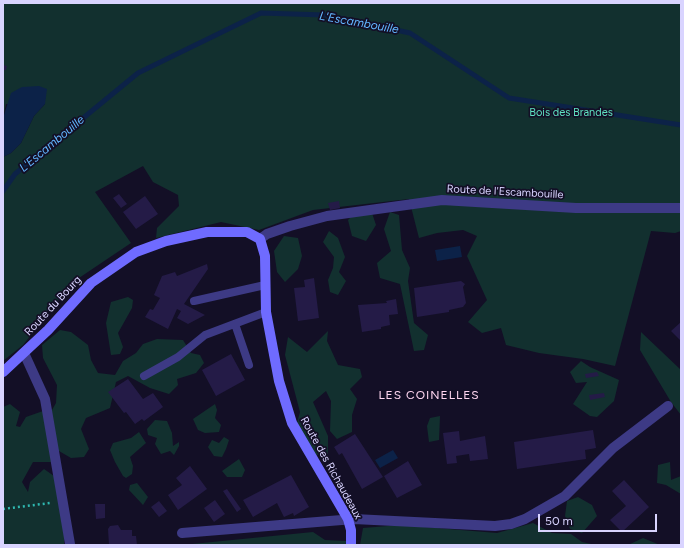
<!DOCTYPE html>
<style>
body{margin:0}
#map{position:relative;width:684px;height:548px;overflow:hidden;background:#130f26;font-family:Figtree,sans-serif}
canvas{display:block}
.frame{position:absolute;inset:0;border:4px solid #d9d4ff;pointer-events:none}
.scale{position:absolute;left:538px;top:514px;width:119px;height:18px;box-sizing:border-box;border:2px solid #d9d4ff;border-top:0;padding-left:5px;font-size:12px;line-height:14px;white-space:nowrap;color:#d9d4ff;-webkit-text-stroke:3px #130f26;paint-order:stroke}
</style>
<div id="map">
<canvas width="684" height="548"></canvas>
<div class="frame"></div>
<div class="scale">50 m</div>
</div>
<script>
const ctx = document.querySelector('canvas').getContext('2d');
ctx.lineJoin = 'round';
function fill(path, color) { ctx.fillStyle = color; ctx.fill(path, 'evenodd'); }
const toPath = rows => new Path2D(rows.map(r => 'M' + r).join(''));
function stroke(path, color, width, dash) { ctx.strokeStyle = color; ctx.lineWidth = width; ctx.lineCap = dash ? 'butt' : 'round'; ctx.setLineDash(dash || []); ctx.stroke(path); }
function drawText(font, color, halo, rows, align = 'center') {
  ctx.font = font + ' Figtree,sans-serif'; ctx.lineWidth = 3.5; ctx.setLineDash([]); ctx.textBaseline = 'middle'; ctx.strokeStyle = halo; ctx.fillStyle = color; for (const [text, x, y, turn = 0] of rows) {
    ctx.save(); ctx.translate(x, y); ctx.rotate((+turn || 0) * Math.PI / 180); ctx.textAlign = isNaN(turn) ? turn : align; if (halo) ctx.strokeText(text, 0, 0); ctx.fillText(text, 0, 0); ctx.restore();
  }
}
fill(toPath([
 [3,3,681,3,681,231,675,233,651,231,615,366,583,359,539,353,506,345,501,328,482,333,468,322,487,300,467,256,477,236,463,230,437,233,419,238,409,199,313,210,259,230,221,222,156,238,157,228,179,206,178,195,153,182,143,166,95,192,131,243,73,282,23,345,3,361,3,157,11,153,21,143,34,116,45,104,6,104,3,118],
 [359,208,372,213,376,225,366,241,352,236,348,220],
 [390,212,399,215,402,250,410,268,408,281,414,323,428,335,424,350,414,351,400,284,380,278,377,263,391,251,384,229],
 [329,231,338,238,345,257,339,272,346,281,338,295,330,292,328,280,333,268,334,257,323,242],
 [284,236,298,238,302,256,298,269,285,282,277,272,274,251],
 [128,297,133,300,132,308,118,333,123,347,120,354,111,355,106,323,111,302],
 [60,330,71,332,88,345,91,360,98,373,115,375,123,361,136,353,143,344,157,339,183,340,191,353,200,355,204,363,196,373,177,379,178,385,169,394,150,388,128,376,116,382,110,408,86,418,81,429,89,449,84,457,71,458,59,451,52,462,33,462,22,482,28,492,30,482,44,469,54,476,64,534,64,545,3,545,3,407,10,404,20,412,16,426,20,427,26,417,43,411,52,410,56,403,57,385,43,358,42,345],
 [328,331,327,341,338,365,360,369,362,377,350,389,357,399,352,415,352,432,337,439,330,431,331,401,326,391,313,402,328,436,328,454,313,455,297,423,300,412,285,355,288,337,307,352],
 [641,332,681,370,681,415,671,402,640,350],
 [581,361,590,367,619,380,614,401,597,417,590,416,573,404,587,382,576,383,570,372],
 [215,404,217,410,215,418,221,425,219,432,205,433,198,430,193,419],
 [440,416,439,440,429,442,427,426,430,418],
 [155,420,167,421,172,433,173,446,179,442,179,446,174,455,170,451,161,454,155,444,157,438,148,435,147,429],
 [139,432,146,443,130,457,133,466,132,474,126,478,123,476,115,462,110,450,113,443,131,438],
 [224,437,229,440,226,449,222,457,214,456,208,447,212,440,219,443],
 [239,459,245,470,242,477,227,477,222,471],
 [670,462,671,480,681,476,681,494,666,485,657,483,658,465],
 [137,483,148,497,143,505,129,490,130,485],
 [578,497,592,505,597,516,582,533,570,529,565,516,567,501],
 [533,523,552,533,571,534,582,542,596,545,360,545,363,528,400,525,497,533],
 [313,532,325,540,346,541,346,545,141,545,192,544],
 [643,538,660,545,628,545]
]), '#12302f');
fill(toPath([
 [39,86,47,89,45,104,34,116,21,143,11,153,3,157,3,118,11,93,22,87],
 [460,246,462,257,437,261,435,250],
 [393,450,398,458,380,468,375,460]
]), '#0c2248');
stroke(toPath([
 [3,191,15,174,138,73,261,13,325,15,410,33,509,98,681,125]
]), '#0c2248', 5);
fill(toPath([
 [3,65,7,66,6,70,3,70],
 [119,194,127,204,121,208,113,198],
 [145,196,158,214,136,229,123,212],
 [339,201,340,208,330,210,328,203],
 [207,264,208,269,184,304,205,315,188,324,177,318,181,311,177,309,168,329,145,317,150,309,153,310,160,298,154,295,162,276,175,272,177,276],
 [314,278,319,318,298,321,294,288,305,287,304,280],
 [461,281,465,284,463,287,466,303,463,307,449,310,449,312,417,317,414,288],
 [396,299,398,314,389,315,390,325,381,327,381,329,362,332,358,305,387,303,386,301],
 [681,322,681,341,671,331],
 [231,354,245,380,216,396,202,370],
 [597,372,599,376,586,378,585,374],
 [128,379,143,399,153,393,163,407,144,421,142,419,135,424,126,412,124,413,108,392],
 [604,393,605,397,590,400,589,395],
 [593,430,596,448,585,450,586,459,517,469,514,442],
 [459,431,460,441,485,436,488,459,470,461,469,454,456,456,457,463,447,464,443,433],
 [355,434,383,477,362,489,342,453,339,455,334,447],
 [408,461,422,485,397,498,384,476],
 [190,466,207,489,178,510,168,495,182,485,176,478],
 [291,475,309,507,294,516,293,513,284,517,277,503,253,517,243,500],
 [624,480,649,507,622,532,610,520,626,506,612,491],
 [227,489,241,509,237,512,223,491],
 [215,500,225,514,214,522,204,508],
 [159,501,167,511,159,517,151,507],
 [95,504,105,504,105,518,96,519],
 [118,525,121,530,132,530,132,536,136,536,137,545,109,545,108,529,110,526]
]), '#241b47');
stroke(toPath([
 [3,509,50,503]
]), '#2fb8b0', 2.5, [2, 3]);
stroke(toPath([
 [194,301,265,285],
 [235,324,249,365],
 [144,376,178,357,205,335,266,312]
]), '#3d3a85', 8);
stroke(toPath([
 [260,239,267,234,290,226,327,216,442,200,576,208,681,208],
 [24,353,45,399,70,544],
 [182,533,354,519,495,526,511,524,525,519,565,496,613,448,668,406]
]), '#3d3a85', 10);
stroke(toPath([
 [3,372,48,330,91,283,136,252,166,241,207,232,247,232,260,239,265,256,266,312,279,381,292,423,348,519,351,530,351,545]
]), '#6f6bff', 10);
drawText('11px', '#5fe0c0', '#130f26', [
 ["Bois des Brandes",571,113]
]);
drawText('11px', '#d9d4ff', '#130f26', [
 ["Route de l'Escambouille",505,192,3],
 ["Route du Bourg",53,306,-47],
 ["Route des Richaudeaux",331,468,61]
]);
drawText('italic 12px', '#62b6ff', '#130f26', [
 ["L'Escambouille",359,23,10],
 ["L'Escambouille",52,144,-40]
]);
ctx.letterSpacing = '1px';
drawText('12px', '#ffd6f0', '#130f26', [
 ["LES COINELLES",429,395]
]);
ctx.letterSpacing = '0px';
</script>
